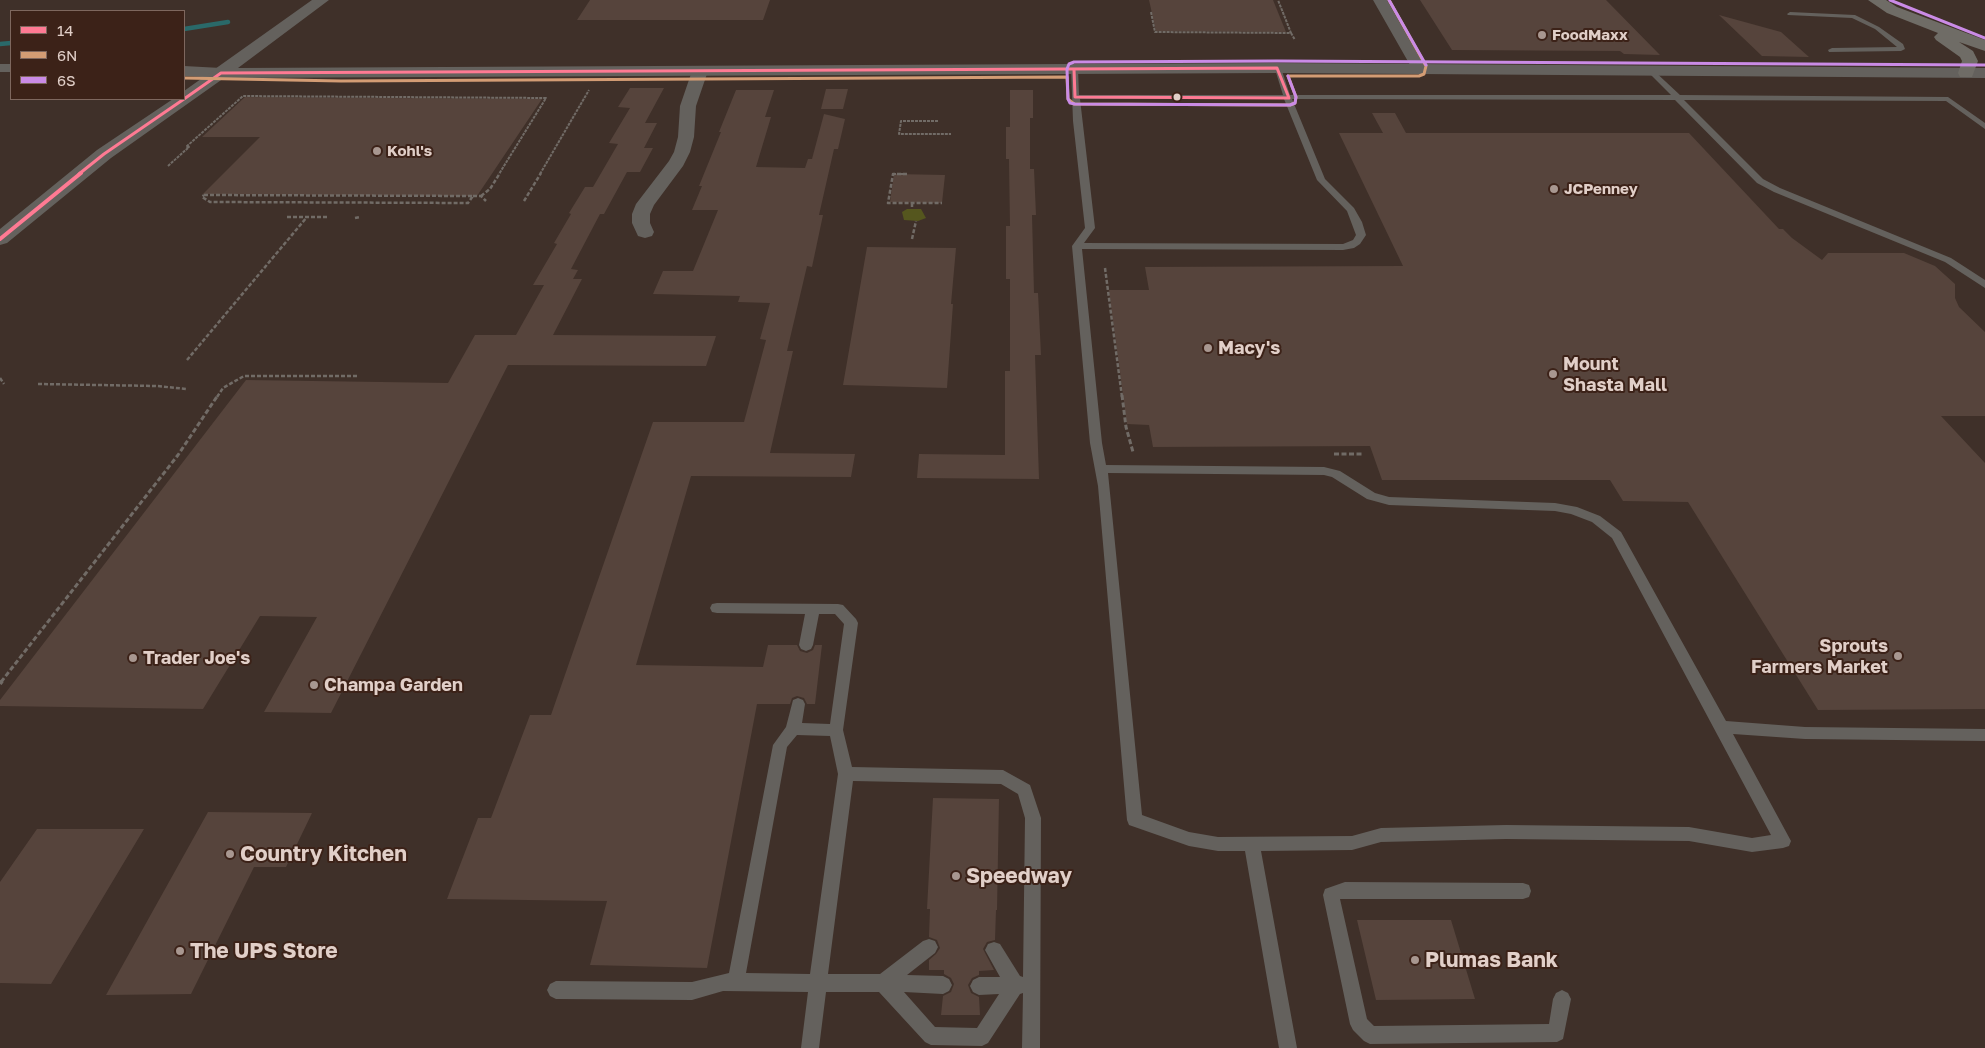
<!DOCTYPE html>
<style>
body{margin:0}
#map{position:relative;width:1985px;height:1048px;overflow:hidden;background:#3f3029;font-family:"Golos Text",sans-serif}
canvas{display:block}
.legend{position:absolute;left:10px;top:10px;width:175px;height:90px;box-sizing:border-box;background:#3c2218;border:1px solid #7e675e;margin:0;padding:6px 9px;list-style:none;font-size:15px;color:#e1cfc8}
.legend li{display:flex;align-items:center;gap:10px;height:25px}
.legend b{width:25px;border:1px solid #7e675e}
</style>
<div id="map">
<canvas width="1985" height="1048"></canvas>
<ul class="legend">
<li><b style="height:6px;background:#fe7a93"></b>14</li>
<li><b style="height:6px;background:#d39c74"></b>6N</li>
<li><b style="height:6px;background:#ca8be6"></b>6S</li>
</ul>
</div>
<script>
const ctx = document.querySelector('canvas').getContext('2d');
ctx.lineJoin = 'round';
function fill(path, color) { ctx.fillStyle = color; ctx.fill(path, 'evenodd'); }
const toPath = rows => new Path2D(rows.map(r => 'M' + r).join(''));
function stroke(path, color, width, dash) { ctx.strokeStyle = color; ctx.lineWidth = width; ctx.lineCap = dash ? 'butt' : 'round'; ctx.setLineDash(dash || []); ctx.stroke(path); }
function drawText(font, color, halo, rows, align = 'center') {
  ctx.font = font + ' "Golos Text",sans-serif'; ctx.lineWidth = 4; ctx.setLineDash([]); ctx.textBaseline = 'middle'; ctx.strokeStyle = halo; ctx.fillStyle = color; for (const [text, x, y, turn = 0] of rows) {
    ctx.save(); ctx.translate(x, y); ctx.rotate((+turn || 0) * Math.PI / 180); ctx.textAlign = isNaN(turn) ? turn : align; if (halo) ctx.strokeText(text, 0, 0); ctx.fillText(text, 0, 0); ctx.restore();
  }
}
fill(toPath([
 [907,209,921,209,926,218,918,221,904,220,902,212]
]), '#55561e');
stroke(toPath([
 [184,29,228,22],
 [0,44,11,43]
]), '#2a6969', 4.5);
fill(toPath([
 [590,0,770,0,763,20,577,20],
 [1149,0,1273,0,1286,32,1156,31],
 [1420,0,1606,0,1660,55,1624,54,1620,51,1452,50],
 [1719,15,1781,32,1809,57,1762,56],
 [630,88,664,88,645,123,657,123,644,148,653,148,640,172,627,172,604,214,600,214,571,269,578,270,573,279,582,279,553,335,716,336,706,366,508,365,331,713,264,712,317,617,260,616,203,709,0,706,0,700,246,380,448,383,475,335,516,335,544,285,533,285,557,244,554,243,571,214,569,213,585,187,593,187,618,144,609,143,630,108,618,107],
 [826,89,848,89,843,109,821,109],
 [736,90,774,90,765,117,771,117,756,167,805,168,808,159,812,159,824,114,845,119,838,149,834,149,819,215,823,215,812,267,807,266,787,351,793,351,770,453,855,454,851,477,691,476,636,665,763,667,768,645,797,645,800,651,807,653,813,650,815,645,822,645,815,704,807,704,804,698,797,696,792,698,790,704,757,704,707,968,590,965,607,901,447,899,478,818,491,818,530,715,551,715,653,422,744,422,766,340,760,339,770,303,738,302,740,296,653,294,663,271,693,271,718,210,692,210,702,186,699,186,721,132,719,132],
 [1010,90,1033,90,1033,118,1030,118,1030,169,1034,169,1036,215,1032,215,1034,293,1038,293,1041,355,1035,355,1039,479,917,478,919,454,1005,455,1005,371,1010,371,1010,279,1006,279,1006,226,1010,226,1009,159,1006,159,1006,127,1010,127],
 [245,97,542,99,477,196,203,194,260,137,202,137],
 [1372,113,1395,113,1406,133,1689,133,1779,229,1783,229,1792,238,1822,260,1828,253,1904,253,1935,266,1955,284,1955,298,1959,307,1985,332,1985,416,1941,416,1985,463,1985,709,1818,710,1688,502,1623,501,1610,480,1382,480,1370,446,1153,447,1149,425,1127,424,1109,290,1149,290,1145,267,1403,266,1339,133,1383,133],
 [894,174,945,175,942,203,890,202],
 [867,247,956,248,951,304,953,304,947,388,843,385],
 [933,798,999,799,997,910,996,910,995,940,987,942,983,949,994,970,979,971,979,975,972,978,968,985,971,993,979,997,980,1015,941,1015,943,996,951,992,954,984,951,978,944,974,944,970,929,970,929,960,936,954,940,948,937,940,929,937,930,909,927,909],
 [208,812,312,813,286,867,254,867,191,994,106,995],
 [37,829,144,829,51,984,0,983,0,882],
 [1357,920,1451,920,1475,999,1376,1000]
]), '#56443c');
stroke(toPath([
 [1151,12,1155,32,1291,33,1278,0],
 [1291,33,1295,40],
 [938,121,901,121,899,134,951,134],
 [168,166,189,147,186,147,243,96,546,98,499,174],
 [540,174,589,90],
 [893,174,907,174]
]), '#716b66', 2, [3, 1]);
stroke(toPath([
 [907,174,893,174,888,203,942,203],
 [204,195,473,196,468,203,210,202,202,197,204,195],
 [473,196,481,196,486,201],
 [481,196,490,189,500,173],
 [524,201,541,173],
 [912,203,912,208],
 [287,217,329,217],
 [355,218,360,217],
 [912,239,916,221],
 [1105,268,1122,397],
 [187,360,307,217],
 [0,378,4,384],
 [38,384,157,386,186,389],
 [217,397,223,388,244,376,358,376]
]), '#716b66', 2.5, [4, 2]);
stroke(toPath([
 [1122,395,1126,427,1133,452],
 [1334,454,1363,454],
 [1,682,178,455,218,395]
]), '#716b66', 3, [5, 2.5]);
stroke(toPath([
 [0,684,2,681]
]), '#716b66', 4, [6, 3]);
fill(toPath([
 [1790,12,1855,15,1879,27,1903,44,1905,49,1901,51,1829,52,1828,50,1832,48,1897,47,1875,29,1852,18,1788,15,1787,14,1790,12],
 [1274,66,1281,68,1290,95,1671,95,1648,72,1647,70,1651,68,1680,95,1948,97,1985,123,1985,129,1946,101,1684,100,1763,179,1780,188,1951,258,1985,280,1985,288,1945,262,1774,192,1757,183,1675,100,1292,99,1325,179,1354,208,1362,222,1366,235,1360,244,1354,248,1343,250,1082,249,1102,443,1106,465,1324,467,1340,471,1375,493,1389,497,1555,503,1577,507,1600,516,1621,532,1726,721,1805,727,1985,729,1985,741,1805,739,1733,734,1791,841,1789,846,1783,848,1752,852,1689,841,1506,839,1381,842,1352,850,1261,851,1297,1048,1279,1048,1245,851,1218,851,1189,846,1129,825,1127,820,1098,486,1090,443,1072,246,1085,228,1073,121,1071,67,1078,69,1079,95,1283,95,1274,66],
 [1080,99,1284,99,1317,180,1347,211,1356,235,1353,240,1343,244,1084,243,1095,228,1080,99],
 [1108,473,1324,475,1332,477,1367,499,1389,505,1555,511,1571,514,1592,522,1612,538,1771,835,1752,838,1689,827,1506,825,1381,828,1352,836,1218,837,1189,832,1142,815,1108,473],
 [717,603,838,604,843,605,856,619,858,623,843,730,852,767,1003,770,1030,785,1041,818,1040,1048,1022,1048,1023,993,1020,994,988,1043,982,1046,931,1045,925,1042,879,992,826,992,819,1048,801,1048,808,992,723,991,692,1000,556,999,550,996,547,990,550,984,556,981,692,982,729,973,773,745,786,727,793,700,798,698,803,700,805,704,802,723,830,724,844,624,835,614,819,614,813,645,811,649,806,651,801,649,799,645,805,614,717,613,712,612,710,608,712,604,717,603],
 [797,735,830,736,838,774,810,974,746,973,787,747,797,735],
 [853,781,1001,784,1018,794,1025,818,1023,977,1020,976,1000,944,994,942,988,944,985,950,1000,977,979,977,973,980,970,986,973,992,979,995,999,994,977,1028,935,1027,904,992,943,994,949,991,952,985,949,979,943,976,907,975,935,953,938,947,935,941,929,939,923,941,880,974,828,974,853,781],
 [1345,882,1523,883,1529,885,1531,891,1529,897,1523,899,1340,899,1367,1019,1374,1026,1549,1024,1553,999,1556,993,1562,990,1568,993,1571,999,1563,1039,1557,1042,1370,1044,1364,1041,1353,1030,1350,1024,1323,895,1325,889,1345,882]
]), '#64615d');
fill(toPath([
 [1373,0,1387,0,1426,69,1424,72,1414,72,1373,0],
 [0,64,11,64,11,72,0,72,0,64],
 [184,66,221,68,226,70,229,73,226,76,221,78,184,76,184,66],
 [700,66,705,68,708,71,696,106,694,137,690,152,683,166,654,205,650,214,650,223,654,232,652,236,645,238,638,236,632,223,632,214,636,204,669,161,674,152,678,137,680,106,692,71,695,68,700,66]
]), '#64615d');
fill(toPath([
 [312,0,329,0,238,68,1277,63,1985,68,1985,78,1277,73,224,78,111,158,7,243,0,245,0,229,97,150,173,99,184,99,184,91,312,0]
]), '#64615d');
fill(toPath([
 [1868,0,1886,0,1897,7,1985,40,1985,51,1959,42,1973,51,1978,61,1972,77,1960,77,1958,73,1962,61,1960,57,1936,40,1934,37,1938,33,1887,13,1868,0]
]), '#6f6c66');
stroke(toPath([
 [184,99,221,73,1277,68,1289,98,1075,97,1074,69],
 [79,174,104,154,184,99]
]), '#fe7a93', 3);
stroke(toPath([
 [0,239,81,173]
]), '#fe7a93', 4);
stroke(toPath([
 [184,78,341,81,1067,77,1068,99,1074,104,1290,105,1295,103,1296,97,1288,76,1419,76,1424,74,1426,66,1389,0]
]), '#d39c74', 3);
stroke(toPath([
 [1389,0,1426,65],
 [1890,0,1985,38],
 [1288,76,1296,97,1295,103,1290,105,1075,104,1070,103,1068,99,1067,69,1069,64,1074,62,1277,61,1985,65]
]), '#ca8be6', 3);
for (const [x, y, r, color] of [
 [1542,35,5,"#a89790"],
 [1177,97,4.5,"#e1cfc8"],
 [377,151,5,"#a89790"],
 [1554,189,5,"#a89790"],
 [1208,348,5,"#a89790"],
 [1553,374,5,"#a89790"],
 [1898,656,5,"#a89790"],
 [133,658,5,"#a89790"],
 [314,685,5,"#a89790"],
 [230,854,5,"#a89790"],
 [956,876,5,"#a89790"],
 [180,951,5,"#a89790"],
 [1415,960,5,"#a89790"]
]) { const dot = new Path2D(); dot.arc(x, y, r, 0, 2 * Math.PI); ctx.fillStyle = color; ctx.fill(dot); stroke(dot, '#3c2218', 2); }
drawText('bold 15px', '#e1cfc8', '#3c2218', [
 ["FoodMaxx",1552,35],
 ["Kohl's",387,151],
 ["JCPenney",1564,189]
], 'left');
drawText('bold 18px', '#e1cfc8', '#3c2218', [
 ["Macy's",1218,348],
 ["Mount",1563,364],
 ["Shasta Mall",1563,385],
 ["Sprouts",1888,646,"right"],
 ["Farmers Market",1888,667,"right"],
 ["Trader Joe's",143,658],
 ["Champa Garden",324,685]
], 'left');
drawText('bold 21px', '#e1cfc8', '#3c2218', [
 ["Country Kitchen",240,854],
 ["Speedway",966,876],
 ["The UPS Store",190,951],
 ["Plumas Bank",1425,960]
], 'left');
</script>
